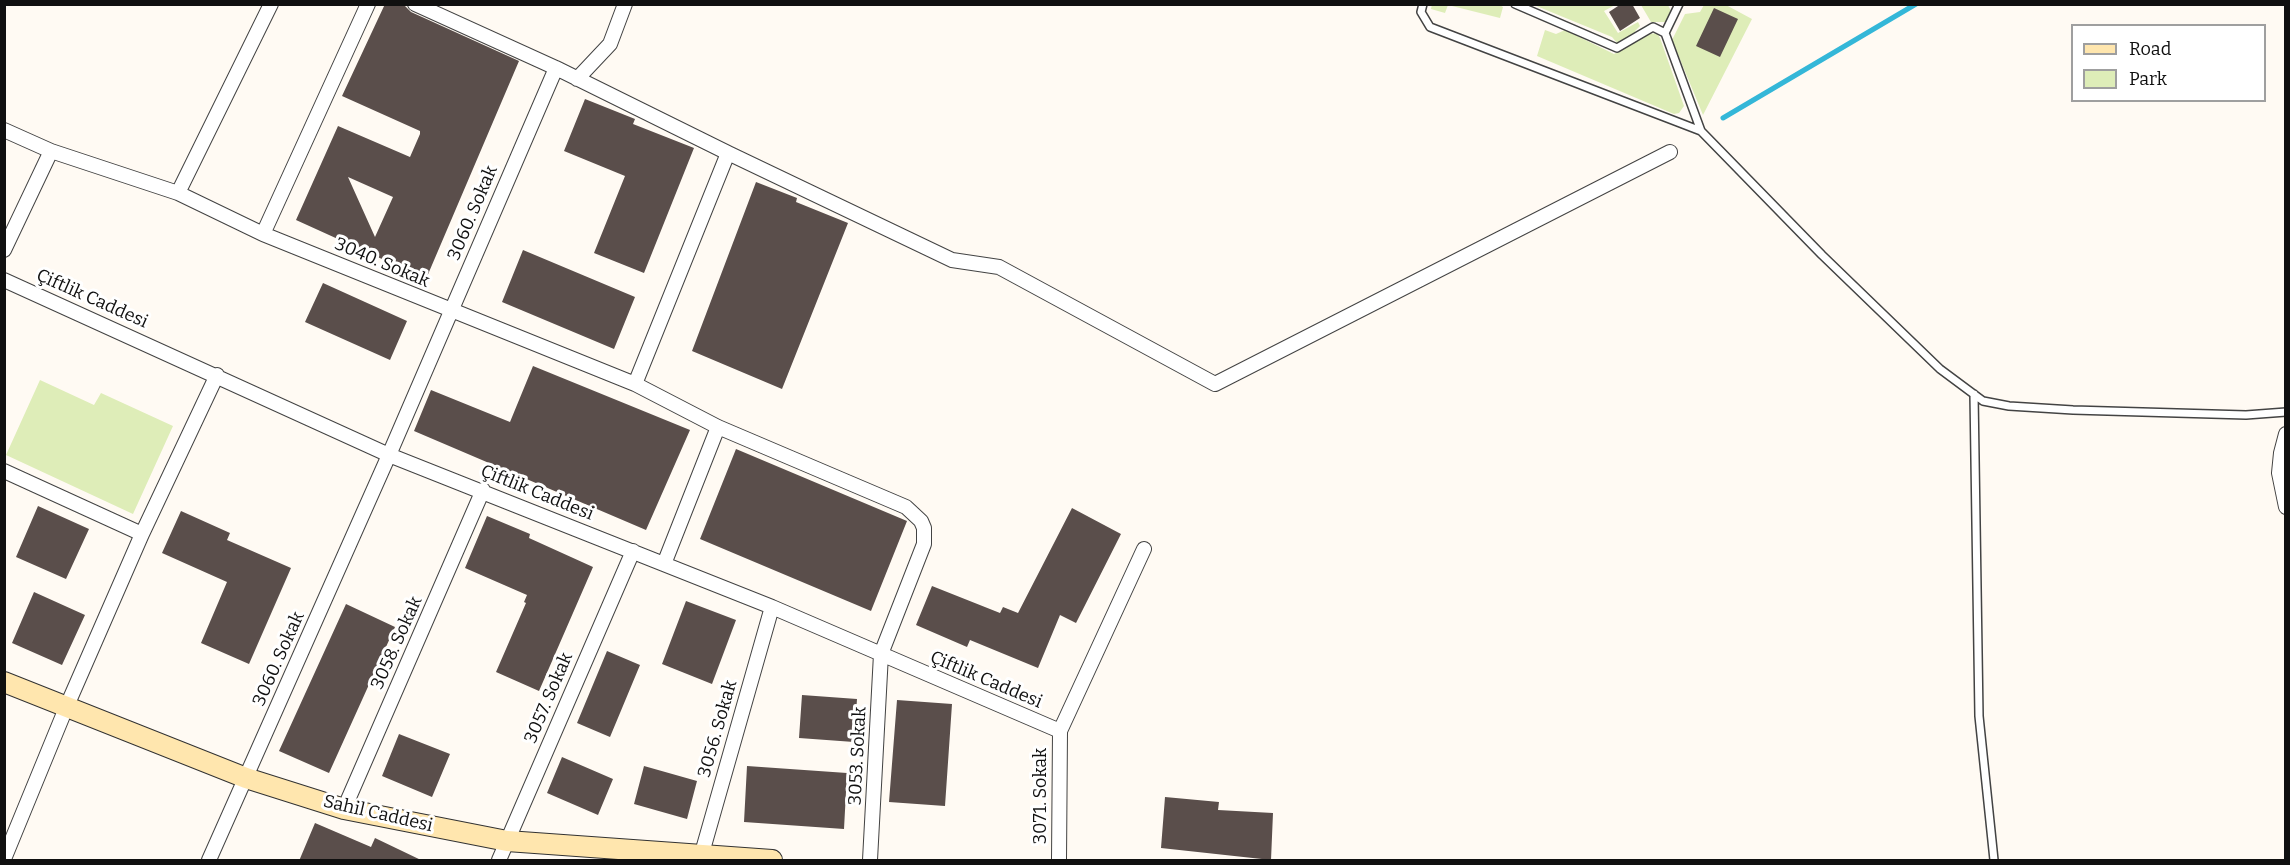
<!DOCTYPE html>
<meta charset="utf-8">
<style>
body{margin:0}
#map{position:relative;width:2290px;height:865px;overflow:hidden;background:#fffaf3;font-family:Bitter,serif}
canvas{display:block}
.frame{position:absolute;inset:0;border:6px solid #101010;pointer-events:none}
.legend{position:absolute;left:2071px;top:24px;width:195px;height:78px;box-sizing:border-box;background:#fff;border:2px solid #9f9f9f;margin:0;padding:8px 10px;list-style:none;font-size:18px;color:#101010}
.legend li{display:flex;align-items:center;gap:12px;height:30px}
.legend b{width:30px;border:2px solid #9f9f9f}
</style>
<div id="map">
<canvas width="2290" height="865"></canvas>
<div class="frame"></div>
<ul class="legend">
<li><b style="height:8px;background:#ffe6ae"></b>Road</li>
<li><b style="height:16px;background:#deedb8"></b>Park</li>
</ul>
</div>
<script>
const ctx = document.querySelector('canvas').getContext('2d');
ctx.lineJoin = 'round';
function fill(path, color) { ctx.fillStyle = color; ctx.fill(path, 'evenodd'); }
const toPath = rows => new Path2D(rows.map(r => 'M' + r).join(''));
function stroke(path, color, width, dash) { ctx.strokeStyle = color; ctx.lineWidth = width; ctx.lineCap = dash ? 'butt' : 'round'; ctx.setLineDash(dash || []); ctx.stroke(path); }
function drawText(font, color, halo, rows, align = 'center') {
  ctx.font = font + ' Bitter,serif'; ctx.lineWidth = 6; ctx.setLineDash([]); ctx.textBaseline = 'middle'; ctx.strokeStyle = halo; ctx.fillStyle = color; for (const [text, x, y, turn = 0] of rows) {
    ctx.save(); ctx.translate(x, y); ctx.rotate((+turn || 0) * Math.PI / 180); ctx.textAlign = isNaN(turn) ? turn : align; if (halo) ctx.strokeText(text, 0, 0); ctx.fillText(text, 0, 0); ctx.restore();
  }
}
fill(toPath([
 [1432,4,1498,4,1503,7,1500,18,1448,5,1445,13,1431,9],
 [1534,5,1615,5,1604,11,1618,33,1638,22,1640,26,1635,31,1636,33,1618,44,1612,37],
 [1641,5,1668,5,1671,11,1666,22,1651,22],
 [1704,5,1726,5,1752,19,1703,115,1672,40,1685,14,1700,12],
 [1545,30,1556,34,1565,30,1614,54,1650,34,1657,33,1660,38,1684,106,1679,113,1674,114,1537,56],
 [40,380,94,405,101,393,173,426,133,514,6,455]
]), '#deedb8');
stroke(toPath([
 [1723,118,1916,4]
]), '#34b7d8', 5);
fill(toPath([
 [385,4,403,4,411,12,519,61,426,279,296,220,338,126,410,157,420,134,420,131,342,96],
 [348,177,393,197,375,237],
 [1621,4,1632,4,1640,18,1620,31,1609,12],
 [1714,8,1738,19,1720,57,1696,46],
 [585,99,635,119,633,124,694,148,644,273,594,253,625,176,564,151],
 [756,182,797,198,796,202,848,223,782,389,692,351],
 [523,250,635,297,614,349,502,302],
 [323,283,407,321,390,360,305,322],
 [533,366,690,430,646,530,414,431,431,390,510,422],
 [736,449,907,521,871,611,700,539],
 [38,506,89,529,66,579,16,557],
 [1072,508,1121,534,1076,623,1060,615,1038,668,970,640,967,647,916,625,932,586,1000,613,1003,607,1018,613],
 [181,511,230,533,227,540,291,568,249,664,201,643,227,582,162,553],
 [487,516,530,534,529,538,593,567,539,691,496,672,526,603,524,602,527,595,465,568],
 [34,592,85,615,62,665,12,643],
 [686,601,736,620,712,684,662,664],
 [346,604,395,627,329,773,279,751],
 [607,651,640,665,610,737,577,723],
 [802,695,857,699,854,742,799,738],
 [897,700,952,704,945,806,889,802],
 [399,734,450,754,432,797,382,776],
 [562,757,613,779,598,815,547,793],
 [644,766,697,781,687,819,634,804],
 [747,766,847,773,844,829,744,822],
 [1165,797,1219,802,1218,810,1273,813,1271,860,1161,848],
 [315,823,371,847,375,838,423,861,299,861]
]), '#5a4e4b');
const lane = toPath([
 [1423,4,1421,12,1430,27,1701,131],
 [1515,4,1617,48,1653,27,1665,33,1701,131,1822,255,1940,369,1983,401,2009,406,2073,410,2246,415,2286,412],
 [1665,33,1679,4],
 [1974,394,1979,716,1994,860]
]);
const street = toPath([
 [368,4,263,234,635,384,718,427,906,507,921,521,924,528,924,544,881,654,870,860],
 [415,4,556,68],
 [577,79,610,44,625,4],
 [4,130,51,151,178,193,263,234],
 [728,153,952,260,999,267,1215,384,1670,152],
 [178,193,271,4],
 [4,250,51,151],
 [4,280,389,455,772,607,1060,731],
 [2286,434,2281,453,2279,473,2286,507],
 [4,471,142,534],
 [664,564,718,427],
 [344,809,483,490],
 [4,859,66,708,142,534,217,375],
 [209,860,389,455,556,68,728,153,635,384],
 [499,860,633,551],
 [700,860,772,607],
 [1059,860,1060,731,1144,549]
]);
const secondary = toPath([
 [4,682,246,778,344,809,507,841,772,860]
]);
stroke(lane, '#434343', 10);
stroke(street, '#434343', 16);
stroke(secondary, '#323232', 22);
stroke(lane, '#fff', 7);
stroke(street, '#fff', 14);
stroke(secondary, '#ffe6ae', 20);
drawText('18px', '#101010', '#fff', [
 ["3060. Sokak",473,213,-67],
 ["3040. Sokak",382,263,23],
 ["Çiftlik Caddesi",92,299,24],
 ["Çiftlik Caddesi",537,493,22],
 ["3058. Sokak",397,643,-66],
 ["3060. Sokak",279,659,-66],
 ["Çiftlik Caddesi",986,680,23],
 ["3057. Sokak",549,698,-67],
 ["3056. Sokak",718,729,-74],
 ["3053. Sokak",858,756,-87],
 ["3071. Sokak",1041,796,-90],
 ["Sahil Caddesi",378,814,13]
]);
</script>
